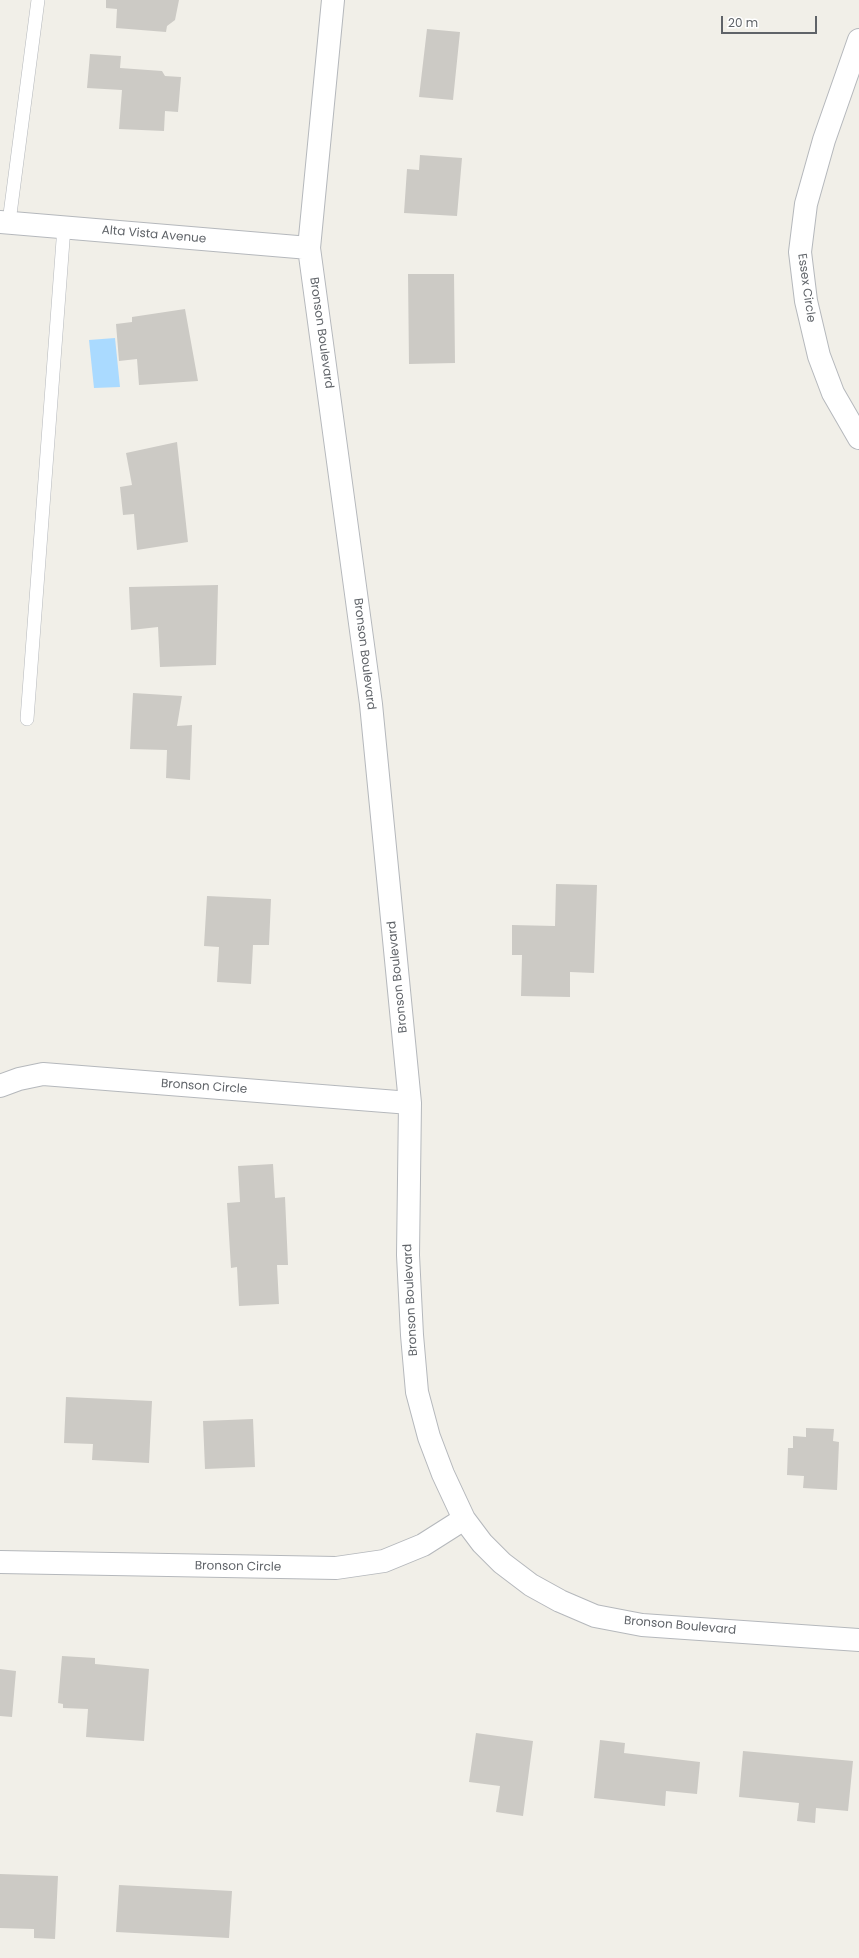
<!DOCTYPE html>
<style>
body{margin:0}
#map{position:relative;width:859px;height:1958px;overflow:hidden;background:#f1efe8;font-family:Poppins,sans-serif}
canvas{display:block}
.scale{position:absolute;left:721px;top:16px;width:96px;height:18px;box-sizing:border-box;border:2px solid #5f6368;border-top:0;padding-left:5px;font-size:12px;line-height:14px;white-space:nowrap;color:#5f6368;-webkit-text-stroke:3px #fff;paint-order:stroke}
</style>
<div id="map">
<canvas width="859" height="1958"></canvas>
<div class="scale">20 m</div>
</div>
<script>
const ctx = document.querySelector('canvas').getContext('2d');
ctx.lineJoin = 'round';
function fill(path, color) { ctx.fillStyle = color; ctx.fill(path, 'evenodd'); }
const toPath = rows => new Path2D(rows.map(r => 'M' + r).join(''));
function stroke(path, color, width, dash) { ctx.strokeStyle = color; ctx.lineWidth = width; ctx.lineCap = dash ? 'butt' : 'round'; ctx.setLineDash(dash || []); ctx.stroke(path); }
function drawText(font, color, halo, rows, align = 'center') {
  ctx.font = font + ' Poppins,sans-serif'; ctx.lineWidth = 3.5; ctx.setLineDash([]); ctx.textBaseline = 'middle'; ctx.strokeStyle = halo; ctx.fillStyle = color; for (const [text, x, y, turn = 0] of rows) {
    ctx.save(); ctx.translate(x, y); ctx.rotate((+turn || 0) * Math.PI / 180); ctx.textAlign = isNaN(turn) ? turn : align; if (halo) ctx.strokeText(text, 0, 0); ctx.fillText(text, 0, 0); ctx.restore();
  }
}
fill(toPath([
 [115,338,120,387,94,388,89,340]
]), '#aadaff');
fill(toPath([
 [106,0,179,0,175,20,167,26,166,32,116,28,117,9,106,8],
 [427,29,460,32,453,100,419,97],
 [90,54,121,56,120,68,162,71,165,76,181,77,178,112,165,111,164,131,119,129,122,90,87,88],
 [420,155,462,158,457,216,404,213,407,169,419,170],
 [408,274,454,274,455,363,409,364],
 [185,309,198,381,139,385,137,359,119,361,116,324,132,322,132,317],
 [177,442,188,542,137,550,134,514,123,515,120,487,132,485,126,453],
 [218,585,216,665,160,667,158,627,131,630,129,587],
 [133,693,182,696,177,726,192,725,190,780,166,778,167,750,130,749],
 [556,884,597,885,594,973,570,972,570,997,521,996,522,955,512,955,512,925,555,926],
 [207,896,271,899,269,945,253,945,251,984,217,982,219,947,204,946],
 [273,1164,275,1198,285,1197,288,1265,277,1265,279,1304,239,1306,237,1267,231,1268,227,1203,240,1202,238,1166],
 [66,1397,152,1401,149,1463,92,1460,93,1444,64,1443],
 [253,1419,255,1467,205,1469,203,1421],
 [806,1428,834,1429,833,1441,839,1442,837,1490,803,1488,804,1476,787,1475,788,1448,793,1448,793,1436,806,1437],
 [62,1656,95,1658,95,1664,149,1669,144,1741,86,1737,88,1709,63,1708,63,1704,58,1703],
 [0,1669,16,1671,12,1717,0,1716],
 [476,1733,533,1741,523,1816,496,1812,500,1786,469,1782],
 [600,1740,625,1743,624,1753,700,1762,697,1794,666,1791,665,1806,594,1798],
 [743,1751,853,1761,848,1811,816,1808,815,1823,797,1821,799,1803,739,1797],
 [0,1874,58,1876,55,1939,34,1938,34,1929,0,1928],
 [119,1885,232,1891,229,1938,116,1932]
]), '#cccac5');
const service = toPath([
 [9,222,38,0],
 [27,719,64,227]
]);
const minor = toPath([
 [333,0,309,248,371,704,410,1103,408,1255,412,1335,417,1392,429,1437,443,1474,464,1519,482,1543,502,1563,531,1585,560,1601,595,1616,642,1625,859,1640],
 [859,40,824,140,806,204,800,252,806,301,819,356,833,393,859,438],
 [0,222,309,248],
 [0,1086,19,1079,43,1074,410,1103],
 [0,1562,336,1568,384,1561,423,1545,464,1519]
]);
stroke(service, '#b5b8bc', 14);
stroke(minor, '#b5b8bc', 24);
stroke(service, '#fff', 13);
stroke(minor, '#fff', 22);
drawText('12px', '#5f6368', '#fff', [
 ["Alta Vista Avenue",154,235,5],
 ["Essex Circle",806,288,82],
 ["Bronson Boulevard",321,333,82],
 ["Bronson Boulevard",364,654,83],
 ["Bronson Boulevard",398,977,-96],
 ["Bronson Circle",204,1087,4],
 ["Bronson Boulevard",411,1300,-93],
 ["Bronson Circle",238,1567,1],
 ["Bronson Boulevard",680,1626,5]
]);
</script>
